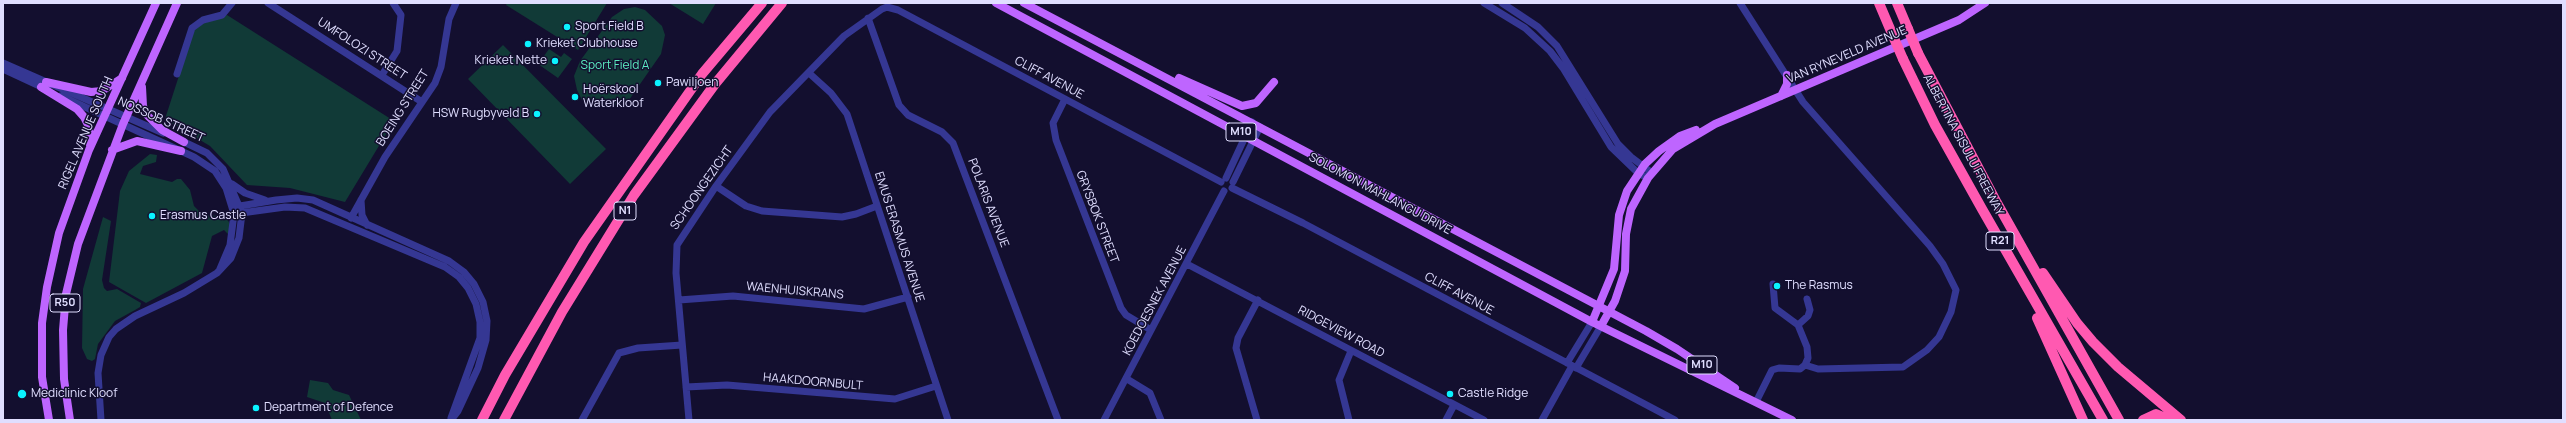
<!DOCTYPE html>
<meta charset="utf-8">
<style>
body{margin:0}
#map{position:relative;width:2566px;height:423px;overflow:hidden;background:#130f2f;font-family:Manrope,sans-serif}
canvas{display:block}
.frame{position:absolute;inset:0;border:4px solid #e0deff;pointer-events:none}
</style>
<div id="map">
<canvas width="2566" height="423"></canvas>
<div class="frame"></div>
</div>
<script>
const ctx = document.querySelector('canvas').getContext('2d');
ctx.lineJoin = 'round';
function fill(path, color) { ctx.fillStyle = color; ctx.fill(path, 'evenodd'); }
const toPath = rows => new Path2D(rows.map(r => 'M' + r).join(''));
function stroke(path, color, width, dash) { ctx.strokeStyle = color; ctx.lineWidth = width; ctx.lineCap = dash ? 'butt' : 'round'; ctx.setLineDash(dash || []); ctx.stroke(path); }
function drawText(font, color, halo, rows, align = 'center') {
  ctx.font = font + ' Manrope,sans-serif'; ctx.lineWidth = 3; ctx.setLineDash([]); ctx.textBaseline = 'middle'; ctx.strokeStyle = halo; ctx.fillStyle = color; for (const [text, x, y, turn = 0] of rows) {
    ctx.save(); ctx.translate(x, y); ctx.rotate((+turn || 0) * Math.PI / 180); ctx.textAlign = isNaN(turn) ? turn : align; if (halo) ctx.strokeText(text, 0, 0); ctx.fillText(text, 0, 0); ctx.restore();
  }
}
fill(toPath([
 [507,3,607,3,578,50,506,5],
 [669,3,716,3,703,24],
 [635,7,645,10,662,26,665,35,661,54,629,100,609,108,593,107,582,100,577,90,574,76,580,61,612,17,624,9],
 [227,15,394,121,345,202,290,188,247,185,210,146,165,119,195,26],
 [503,45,606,149,570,184,468,79],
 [549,49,561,57,564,53,572,59,558,78,538,64],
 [150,154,157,155,156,162,143,166,140,174,172,182,177,179,181,179,190,190,194,206,201,213,210,216,221,215,226,217,230,224,229,235,224,230,212,236,202,273,146,303,109,282,120,191,129,171],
 [103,217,111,221,102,280,104,288,107,291,117,289,141,303,140,307,135,310,115,321,98,344,95,359,92,361,87,359,82,348,83,289],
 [310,380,328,383,333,390,349,395,361,420,332,420,325,403,307,397]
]), '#113a37');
stroke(toPath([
 [268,3,422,102],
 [1484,3,1525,28,1550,51,1563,68,1611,147,1638,173,1648,178],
 [1502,3,1538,27,1557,46,1618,144,1631,157,1652,173],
 [1740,3,1803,102,1930,246,1943,264,1956,290,1951,312,1939,337,1927,350,1903,367,1818,369,1805,365],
 [868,18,899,105,908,115,942,132,953,143,1058,420],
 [3,63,163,133],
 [3,69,46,89],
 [809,73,831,93,847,114,948,420],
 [177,74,192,28,203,20,222,15,232,3],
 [382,75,397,51,401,15,393,3],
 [61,96,194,157,215,171,226,188,234,214,230,245,219,271],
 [1065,99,1053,123,1056,140,1121,308,1126,315,1151,330],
 [1226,178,1252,122],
 [1233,182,1260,127],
 [232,184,245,193,265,200],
 [716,186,746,206,762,211,842,217,856,214,877,206],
 [1232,188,1303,223,1675,420],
 [361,200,362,215,367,225],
 [234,207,276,200,297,198,313,200,449,261,464,272,474,284,483,302,487,321,486,340,478,368,458,411,451,420],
 [234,214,285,207,305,208,445,267,459,277,468,288,476,304,480,322,480,338,451,418],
 [351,218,385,157,435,83,441,67,449,19,456,3],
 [1187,264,1484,420],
 [679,300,733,296,864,309,908,297],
 [1798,325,1808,316,1810,310,1807,299],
 [1567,363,1592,322],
 [1576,368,1601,326],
 [1127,379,1150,393,1161,420],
 [686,387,727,385,895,399,936,386],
 [1756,402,1772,370,1779,368,1800,369,1805,365,1808,358,1807,347,1798,325,1775,308,1773,284],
 [101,420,98,373,101,355,109,337,116,329,135,316,184,293,217,273,231,258,239,238,242,213,223,169,207,153,180,140],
 [582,420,619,353,638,348,682,345],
 [689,420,676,273,677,245,716,186,770,112,844,36,882,9,887,7,898,10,1221,182],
 [1104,420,1224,191],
 [1257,420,1236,348,1238,338,1258,300],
 [1349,420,1339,380,1351,351],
 [1446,420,1454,405],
 [1542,420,1572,366]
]), '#353793', 7);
stroke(toPath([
 [996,3,1592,322,1792,420],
 [1024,3,1646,331,1677,349,1735,388],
 [1179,78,1242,106,1256,103,1274,82],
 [46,82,91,92,102,91,122,78],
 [41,87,77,109,84,117,89,127,90,145],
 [142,87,143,106,146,114,162,130,184,142],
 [1781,96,1787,84,1787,75],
 [112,150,137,141,181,151],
 [1592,322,1614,269,1619,215,1627,191,1645,164,1659,151,1680,136,1696,130],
 [1601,326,1615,301,1625,271,1626,234,1631,209,1648,178,1673,149,1715,124,1959,20,1985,3],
 [49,420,42,377,42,323,47,287,59,233,89,150,156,3],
 [70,420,64,379,63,330,66,294,78,244,123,124,177,3]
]), '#be65ff', 8);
stroke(toPath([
 [1879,3,1893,36],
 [1897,3,1908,29],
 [1918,53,1997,203,2119,420],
 [1903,59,1935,125,1982,209,2103,420],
 [2043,273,2077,323,2093,342,2118,367,2181,420],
 [2037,318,2083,420],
 [482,420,505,375,584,242,702,74,762,3],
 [504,420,562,312,634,195,715,84,782,3],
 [2143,420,2156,414,2170,420]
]), '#ff59b1', 10);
stroke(toPath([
 [1908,29,1918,53],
 [1893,36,1903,59]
]), '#ff59b1', 10);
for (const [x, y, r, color] of [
 [567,27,4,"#0af3ff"],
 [528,44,4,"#0af3ff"],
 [555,61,4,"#0af3ff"],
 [658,83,4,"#0af3ff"],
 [575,97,4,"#0af3ff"],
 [537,114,4,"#0af3ff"],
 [152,216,4,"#0af3ff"],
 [1777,286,4,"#0af3ff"],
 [22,394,5,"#0af3ff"],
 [1450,394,4,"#0af3ff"],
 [256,408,4,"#0af3ff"]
]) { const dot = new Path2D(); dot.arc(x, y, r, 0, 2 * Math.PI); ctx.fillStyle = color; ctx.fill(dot); stroke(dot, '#130f2f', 1.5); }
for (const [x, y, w] of [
 [1241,132,30],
 [625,211,22],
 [2000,241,28],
 [65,303,30],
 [1702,365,30]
]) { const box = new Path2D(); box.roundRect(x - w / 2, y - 9, w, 18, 3); ctx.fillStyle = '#130f2f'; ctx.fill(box); stroke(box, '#e0deff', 1); }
drawText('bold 11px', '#e0deff', null, [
 ["M10",1241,132],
 ["N1",625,211],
 ["R21",2000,241],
 ["R50",65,303],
 ["M10",1702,365]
]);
drawText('12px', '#e0deff', '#130f2f', [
 ["Sport Field B",575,27],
 ["Krieket Clubhouse",536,44],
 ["Krieket Nette",547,61,"right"],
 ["Pawiljoen",666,83],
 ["Hoërskool",583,90],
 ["Waterkloof",583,104],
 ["HSW Rugbyveld B",529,114,"right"],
 ["Erasmus Castle",160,216],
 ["The Rasmus",1785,286],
 ["Mediclinic Kloof",31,394],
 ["Castle Ridge",1458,394],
 ["Department of Defence",264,408]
], 'left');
drawText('12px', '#e0deff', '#130f2f', [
 ["UMFOLOZI STREET",362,49,33],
 ["VAN RYNEVELD AVENUE",1847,55,-23],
 ["CLIFF AVENUE",1049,78,28],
 ["BOEING STREET",403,108,-58],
 ["NOSSOB STREET",161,120,24],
 ["RIGEL AVENUE SOUTH",86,133,-67],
 ["ALBERTINA SISULU FREEWAY",1963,145,62],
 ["SCHOONGEZICHT",702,188,-55],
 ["SOLOMON MAHLANGU DRIVE",1380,194,28],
 ["POLARIS AVENUE",988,203,69],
 ["GRYSBOK STREET",1097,217,69],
 ["EMUS ERASMUS AVENUE",899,237,72],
 ["WAENHUISKRANS",795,291,5],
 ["CLIFF AVENUE",1459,294,28],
 ["KOEDOESNEK AVENUE",1155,301,-62],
 ["RIDGEVIEW ROAD",1341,332,28],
 ["HAAKDOORNBULT",813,382,5]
]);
drawText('12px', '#5bedc1', '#130f2f', [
 ["Sport Field A",615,66]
]);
</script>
